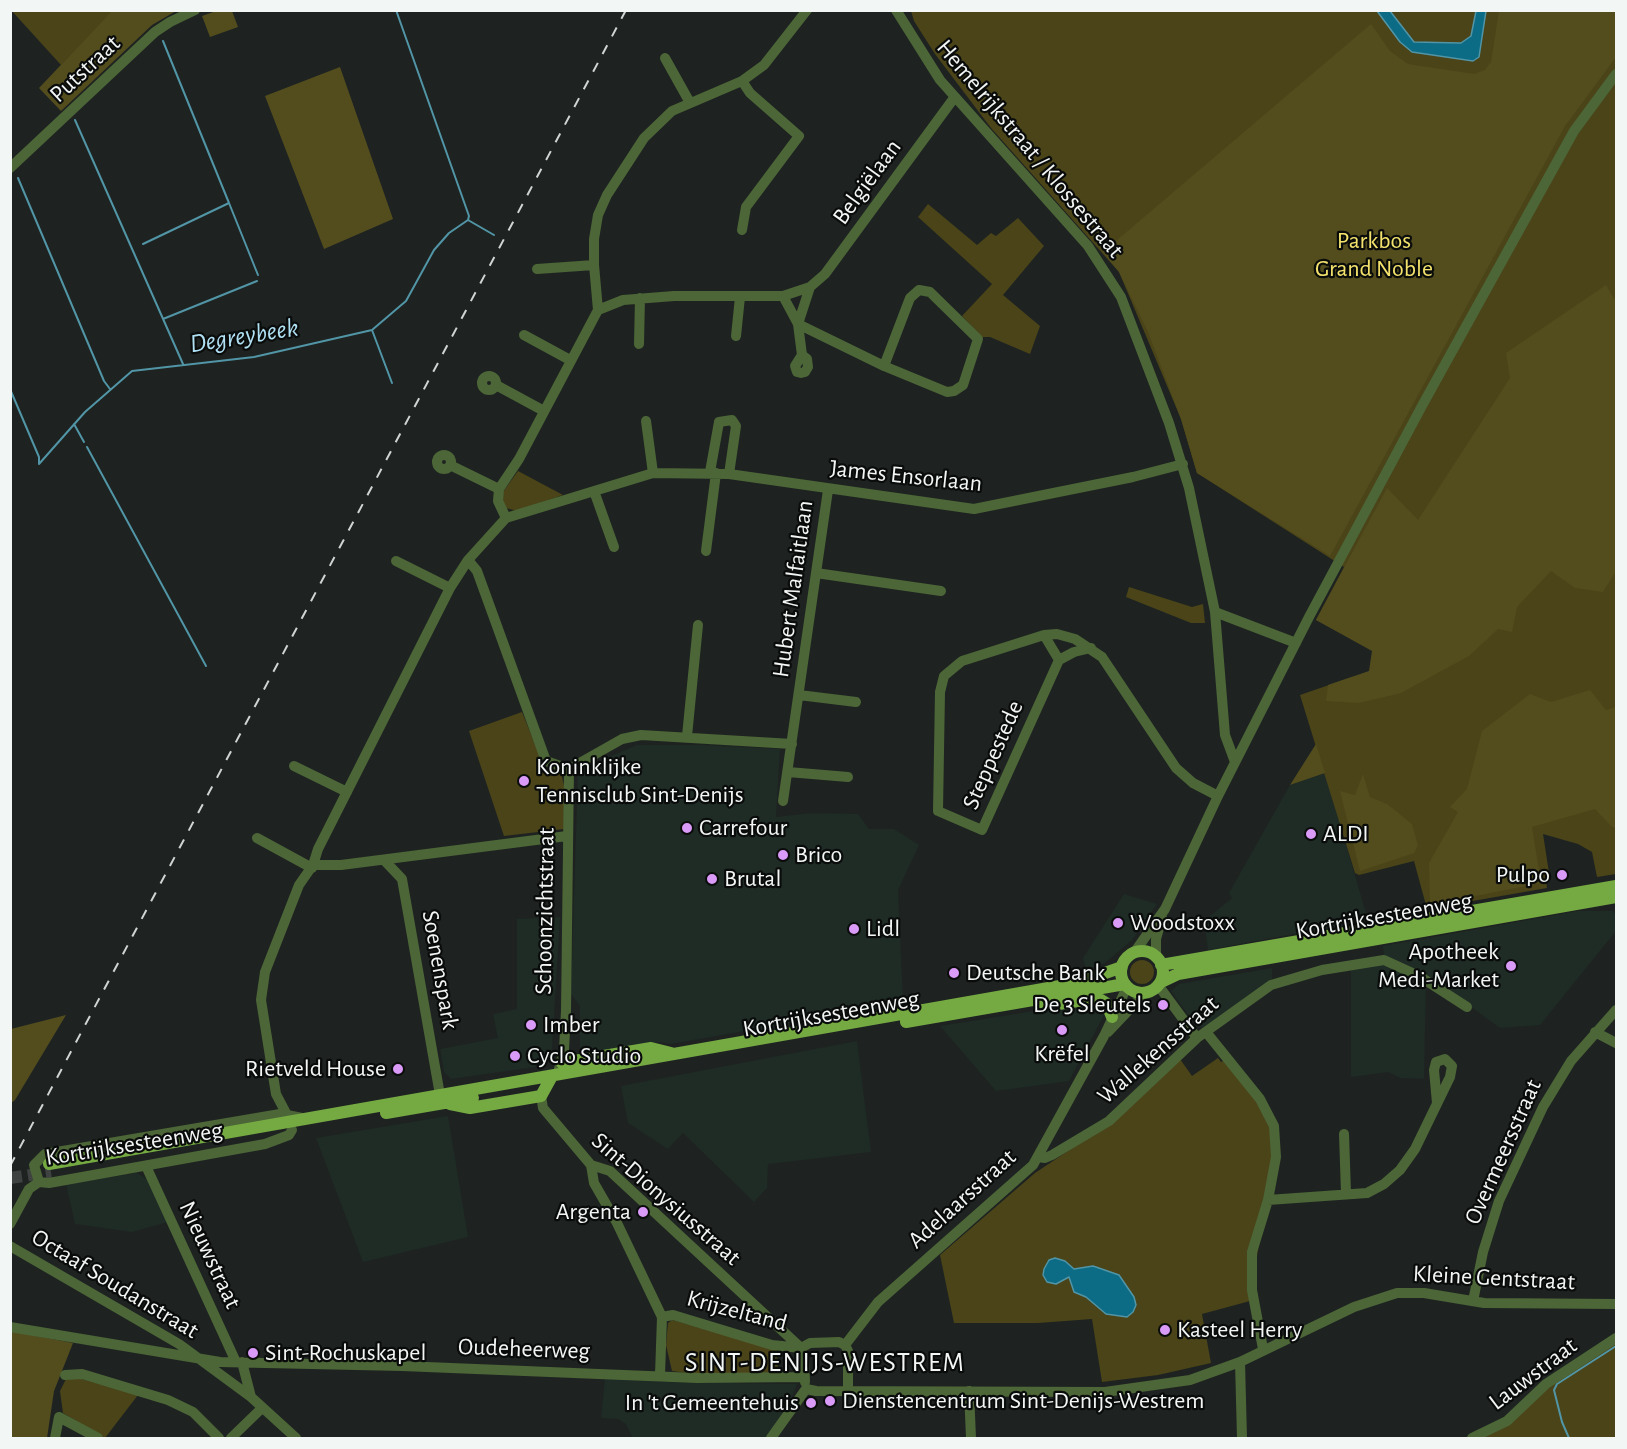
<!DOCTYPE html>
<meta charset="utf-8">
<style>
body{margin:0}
#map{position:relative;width:1627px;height:1449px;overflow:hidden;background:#1e2321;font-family:"Alegreya Sans",sans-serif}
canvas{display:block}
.frame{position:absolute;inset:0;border:12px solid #f2f6f4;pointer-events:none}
</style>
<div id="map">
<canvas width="1627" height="1449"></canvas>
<div class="frame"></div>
</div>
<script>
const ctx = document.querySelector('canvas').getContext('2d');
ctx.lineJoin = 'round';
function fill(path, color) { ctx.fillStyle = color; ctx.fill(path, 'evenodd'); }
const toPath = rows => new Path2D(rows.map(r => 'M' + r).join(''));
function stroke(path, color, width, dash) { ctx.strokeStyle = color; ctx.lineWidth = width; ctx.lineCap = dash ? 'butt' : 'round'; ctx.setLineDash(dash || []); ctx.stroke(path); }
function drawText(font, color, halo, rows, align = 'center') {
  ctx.font = font + ' "Alegreya Sans",sans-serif'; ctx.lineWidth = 4.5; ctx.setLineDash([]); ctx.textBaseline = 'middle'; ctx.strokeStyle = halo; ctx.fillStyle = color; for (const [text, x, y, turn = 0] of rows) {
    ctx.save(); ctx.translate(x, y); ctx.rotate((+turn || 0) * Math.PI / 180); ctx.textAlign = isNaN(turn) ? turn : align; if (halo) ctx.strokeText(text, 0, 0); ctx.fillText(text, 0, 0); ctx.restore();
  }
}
fill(toPath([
 [637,745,702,745,780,749,776,817,811,813,858,814,869,829,894,829,919,845,898,890,903,1003,671,1044,658,1042,584,1053,580,1048,580,1006,571,994,578,770],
 [1325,773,1368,920,1208,950,1204,921,1232,898,1229,893,1290,785],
 [1124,894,1157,904,1132,940,1105,963,1086,970,1083,958],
 [1578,911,1613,911,1616,915,1616,931,1540,1025,1500,1028,1467,1004,1384,956,1383,946],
 [560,917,552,1049,535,1067,451,1079,444,1072,440,1049,498,1038,493,1014,517,1009,517,919],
 [1379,963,1426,981,1424,1079,1401,1078,1388,1072,1351,1077,1351,969],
 [1272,968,1272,979,1203,1029,1191,1019,1171,991,1179,984],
 [1092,1005,1104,1015,1069,1081,996,1091,940,1026,1066,1006],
 [857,1041,871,1152,768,1164,767,1188,754,1202,683,1133,668,1149,628,1123,621,1086],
 [448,1116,468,1237,363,1262,316,1138],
 [137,1173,148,1180,168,1222,132,1232,75,1224,66,1184],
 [605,1378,667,1382,797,1384,789,1406,766,1438,633,1438,626,1424,618,1419,601,1418]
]), '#1f2b25');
fill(toPath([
 [11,10,113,11,61,65],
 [911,11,1616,11,1616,874,1597,877,1592,852,1578,844,1543,834,1550,879,1546,881,1547,888,1427,909,1414,861,1359,875,1355,873,1300,695,1352,677,1405,667,1316,620,1344,567,1197,473,1181,419,1119,272,991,128,935,54,914,21],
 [928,204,977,245,991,233,996,236,1018,218,1044,246,1003,295,1040,326,1030,354,990,337,982,337,962,316,992,284,918,217],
 [518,471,563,495,517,511,506,508,503,503,503,492],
 [1129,587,1192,607,1203,604,1205,623,1191,623,1126,597],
 [522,712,545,769,561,773,565,790,564,829,504,836,469,731],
 '1130 972a12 12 0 1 1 24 0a12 12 0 1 1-24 0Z',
 [1218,1058,1221,1062,1225,1060,1258,1103,1271,1128,1272,1161,1250,1301,1202,1314,1211,1363,1158,1375,1102,1382,1092,1319,1038,1323,954,1323,940,1255,1035,1173,1107,1125,1180,1059,1192,1076],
 [672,1320,777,1350,778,1375,694,1374,672,1371,666,1345,668,1323],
 [1616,1343,1616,1438,1480,1438,1585,1362],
 [71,1376,138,1395,105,1438,63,1413,60,1391,66,1379]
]), '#4a4418');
fill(toPath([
 [113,10,176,11,152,25,61,111,39,88],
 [216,11,232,11,238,27,210,37,202,16],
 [1499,11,1616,11,1616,57,1565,126,1330,556,1197,473,1181,419,1148,332,1119,272,1103,252,1371,24,1390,51,1408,64,1474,74,1485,70,1491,62],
 [340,67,393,219,324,249,265,96],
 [1606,285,1616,302,1616,571,1603,592,1575,588,1551,571,1517,607,1512,632,1498,629,1469,656,1401,693,1359,703,1326,701,1328,685,1369,671,1372,651,1316,620,1387,488,1418,520,1510,378,1506,353],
 [1590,690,1606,710,1616,707,1616,828,1612,827,1595,809,1532,827,1541,883,1430,905,1429,863,1458,812,1450,807,1467,789,1482,731,1530,694,1551,702],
 [1316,744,1325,773,1290,785],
 [1363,774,1370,797,1387,804,1412,824,1418,845,1414,853,1360,871,1340,791,1355,795],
 [66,1015,15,1100,11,1103,11,1029],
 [10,1331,73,1343,54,1391,47,1438,11,1438]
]), '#534d1e');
const water = toPath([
 [1377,11,1390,11,1414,42,1461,43,1471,36,1476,11,1486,11,1479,57,1473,61,1412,52,1400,42,1377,11],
 [1055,1258,1065,1261,1074,1269,1093,1266,1119,1275,1134,1297,1136,1305,1133,1312,1127,1317,1106,1314,1086,1297,1074,1292,1069,1277,1056,1284,1047,1282,1043,1275,1044,1269,1049,1260,1055,1258]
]);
fill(water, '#0c6b85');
stroke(water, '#5195a6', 1.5);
stroke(toPath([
 [396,10,469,216,468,220],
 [163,41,229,203],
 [75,120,183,364],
 [18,178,104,381,110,389],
 [143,244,229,203,258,275],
 [163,319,257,281],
 [372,330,392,383],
 [10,389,39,457,39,464,85,412,132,371,254,357,372,330,406,301,434,250,449,233,468,220,494,235],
 [10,413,11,412],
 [74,424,84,442],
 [87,447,206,666],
 [1569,1438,1562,1422,1554,1390,1557,1384,1616,1346]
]), '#5195a6', 2);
stroke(toPath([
 [10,1178,51,1172]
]), '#3e4341', 12, [12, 6]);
stroke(toPath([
 [896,10,940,80,1088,246,1121,297,1169,423,1189,488,1215,612,1225,735,1235,762],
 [665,58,689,101],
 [10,168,155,32,170,22,195,10],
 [742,230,746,207,799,136,750,93,742,81],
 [537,269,594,265],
 [783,296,798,324,802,355,807,359,808,367,805,372,801,373,797,372,795,366,802,355],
 [598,310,594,265,594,239,598,215,607,195,644,138,672,111,742,81,764,65,807,10],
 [798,324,884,366,947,392,954,391,963,385,978,339,930,292,919,290,910,298,884,366],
 [798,324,810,287],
 [524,335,570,360],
 [736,336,740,297],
 [639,344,640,298],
 '482 383a7 7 0 1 1 14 0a7 7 0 1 1-14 0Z',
 [496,385,544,411],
 [646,421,653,473],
 '437 462a7 7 0 1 1 14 0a7 7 0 1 1-14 0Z',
 [450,465,499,489],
 [710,472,719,422,732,420,736,426,729,474],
 [594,491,614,547],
 [506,518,498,501,499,489,519,459,598,310,623,300,674,296,783,296,810,287,825,274,954,98],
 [706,551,716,473],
 [468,560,477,571,546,761,569,769,566,1011,564,1050,559,1069],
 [396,561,450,588],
 [816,573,941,591],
 [1215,612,1296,643],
 [1044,635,962,661,944,676,940,692,938,811,982,830,1059,660,1074,652,1091,648],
 [1059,660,1044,635,1057,634,1075,639,1102,657,1176,768,1193,783,1218,796],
 [799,695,856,702],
 [687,736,698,625],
 [294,766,347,792],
 [569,769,622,739,641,735,792,744],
 [788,772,848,777],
 [783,801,828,490],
 [257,838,312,868],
 [384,860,402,879,440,1095],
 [313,865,341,865,567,836],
 [1134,953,1165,909,1218,796,1309,617,1423,404,1574,131,1616,74],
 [1156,958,1156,939,1162,918],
 [1158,985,1197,1038],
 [1108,1032,1145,993],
 [1206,1032,1260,1099,1274,1126,1276,1157,1268,1200,1252,1252,1252,1290,1263,1349],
 [1595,1032,1616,1043],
 [541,1096,543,1108,591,1165,610,1171,801,1348,804,1357,805,1382],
 [302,1118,287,1115,276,1094,261,1000,265,972,299,885,313,865,318,849,450,588,468,560,506,518,653,473,729,474,974,509,1133,477,1183,464],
 [1344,1134,1346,1193],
 [1038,1157,1045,1158,1052,1155,1109,1121,1197,1038,1271,985,1322,970,1384,960,1419,976,1467,1007],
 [591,1165,594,1183,617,1223,662,1317,660,1375],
 [146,1166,236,1362],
 [39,1182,34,1165,45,1154,286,1113],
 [39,1182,49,1183,265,1144,289,1135,292,1130],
 [1268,1200,1367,1193,1384,1184,1400,1170,1415,1149,1450,1077,1452,1066,1445,1059,1436,1062,1434,1070,1437,1103],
 [10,1224,29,1189,39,1182],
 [10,1246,179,1344,251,1397,296,1438],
 [1473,1301,1483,1252,1499,1201,1543,1107,1571,1061,1616,1010],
 [662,1317,673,1315,772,1345,801,1348],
 [10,1327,220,1362,402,1366,697,1378,804,1377],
 [845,1345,878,1302,1033,1165,1104,1036,1127,987],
 [845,1345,848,1351,848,1391],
 [801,1348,810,1343,839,1342,845,1345],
 [242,1362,251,1397],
 [1240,1362,1242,1438],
 [65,1375,82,1374,168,1400,193,1412,219,1438],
 [806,1389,816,1391,1105,1392,1190,1380,1240,1362,1354,1307,1397,1293,1424,1293,1484,1303,1616,1304],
 [969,1391,971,1438],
 [55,1438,59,1417,98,1438],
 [231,1438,262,1408],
 [771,1438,806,1389],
 [1472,1438,1507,1421,1546,1384,1616,1338]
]), '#4c6637', 10);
stroke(toPath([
 '1121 972a21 21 0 1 1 42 0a21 21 0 1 1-42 0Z',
 [1161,965,1616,886],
 [1161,982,1178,974,1616,897],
 [1036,1001,1052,1005,1098,998,1106,1003,1112,1017],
 [906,1022,1125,984],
 [562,1063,651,1048,671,1053],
 [450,1104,470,1108,541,1096,552,1076],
 [386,1113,473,1098],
 [49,1164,1077,983,1122,967]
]), '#75a942', 12);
stroke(toPath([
 [10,1166,626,10]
]), '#d0d5d3', 2, [10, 10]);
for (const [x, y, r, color] of [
 [524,781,6,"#da9af7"],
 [687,828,6,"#da9af7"],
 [1311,834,6,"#da9af7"],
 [783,855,6,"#da9af7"],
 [1562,875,6,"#da9af7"],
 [712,879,6,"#da9af7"],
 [1118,923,6,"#da9af7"],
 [854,929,6,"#da9af7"],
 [1511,966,6,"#da9af7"],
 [954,973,6,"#da9af7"],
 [1163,1005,6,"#da9af7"],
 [531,1025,6,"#da9af7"],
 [1062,1030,6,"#da9af7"],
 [515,1056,6,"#da9af7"],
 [398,1069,6,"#da9af7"],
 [643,1212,6,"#da9af7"],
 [1165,1330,6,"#da9af7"],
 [253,1353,6,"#da9af7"],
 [830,1401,6,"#da9af7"],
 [811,1403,6,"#da9af7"]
]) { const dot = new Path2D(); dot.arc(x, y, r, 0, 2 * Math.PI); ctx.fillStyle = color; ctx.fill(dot); stroke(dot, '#0a0c0b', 2); }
drawText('24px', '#f2f6f4', '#0a0c0b', [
 ["Putstraat",85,69,-43],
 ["Hemelrijkstraat / Klossestraat",1030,149,50],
 ["Belgiëlaan",867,182,-54],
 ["James Ensorlaan",906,476,6],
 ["Hubert Malfaitlaan",793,589,-82],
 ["Steppestede",993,755,-66],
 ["Schoonzichtstraat",545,911,-89],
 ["Kortrijksesteenweg",1384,916,-10],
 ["Soenenspark",440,970,80],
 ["Kortrijksesteenweg",831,1014,-10],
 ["Wallekensstraat",1158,1050,-41],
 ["Kortrijksesteenweg",134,1144,-9],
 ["Overmeersstraat",1503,1152,-66],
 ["Sint-Dionysiusstraat",666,1199,41],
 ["Adelaarsstraat",962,1199,-42],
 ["Nieuwstraat",210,1255,65],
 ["Kleine Gentstraat",1494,1278,3],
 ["Octaaf Soudanstraat",115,1284,31],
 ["Krijzeltand",737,1311,15],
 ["Oudeheerweg",524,1349,2],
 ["Lauwstraat",1533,1374,-37]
]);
drawText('24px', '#f3e36c', '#0a0c0b', [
 ["Parkbos",1374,241],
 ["Grand Noble",1374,269]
]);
drawText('24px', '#f2f6f4', '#0a0c0b', [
 ["Koninklijke",536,767],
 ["Tennisclub Sint-Denijs",536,795],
 ["Carrefour",699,828],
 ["ALDI",1323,834],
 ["Brico",795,855],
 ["Pulpo",1550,875,"right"],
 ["Brutal",724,879],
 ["Woodstoxx",1130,923],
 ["Lidl",866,929],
 ["Apotheek",1499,952,"right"],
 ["Medi-Market",1499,980,"right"],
 ["Deutsche Bank",966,973],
 ["De 3 Sleutels",1151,1005,"right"],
 ["Imber",543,1025],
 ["Krëfel",1062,1054,"center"],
 ["Cyclo Studio",527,1056],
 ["Rietveld House",386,1069,"right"],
 ["Argenta",631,1212,"right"],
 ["Kasteel Herry",1177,1330],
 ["Sint-Rochuskapel",265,1353],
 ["Dienstencentrum Sint-Denijs-Westrem",842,1401],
 ["In 't Gemeentehuis",799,1403,"right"]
], 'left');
drawText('italic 26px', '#b0e0f3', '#0a0c0b', [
 ["Degreybeek",244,336,-9]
]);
ctx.letterSpacing = '1.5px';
drawText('27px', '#f2f6f4', '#0a0c0b', [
 ["SINT-DENIJS-WESTREM",825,1363]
]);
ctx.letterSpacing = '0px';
</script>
